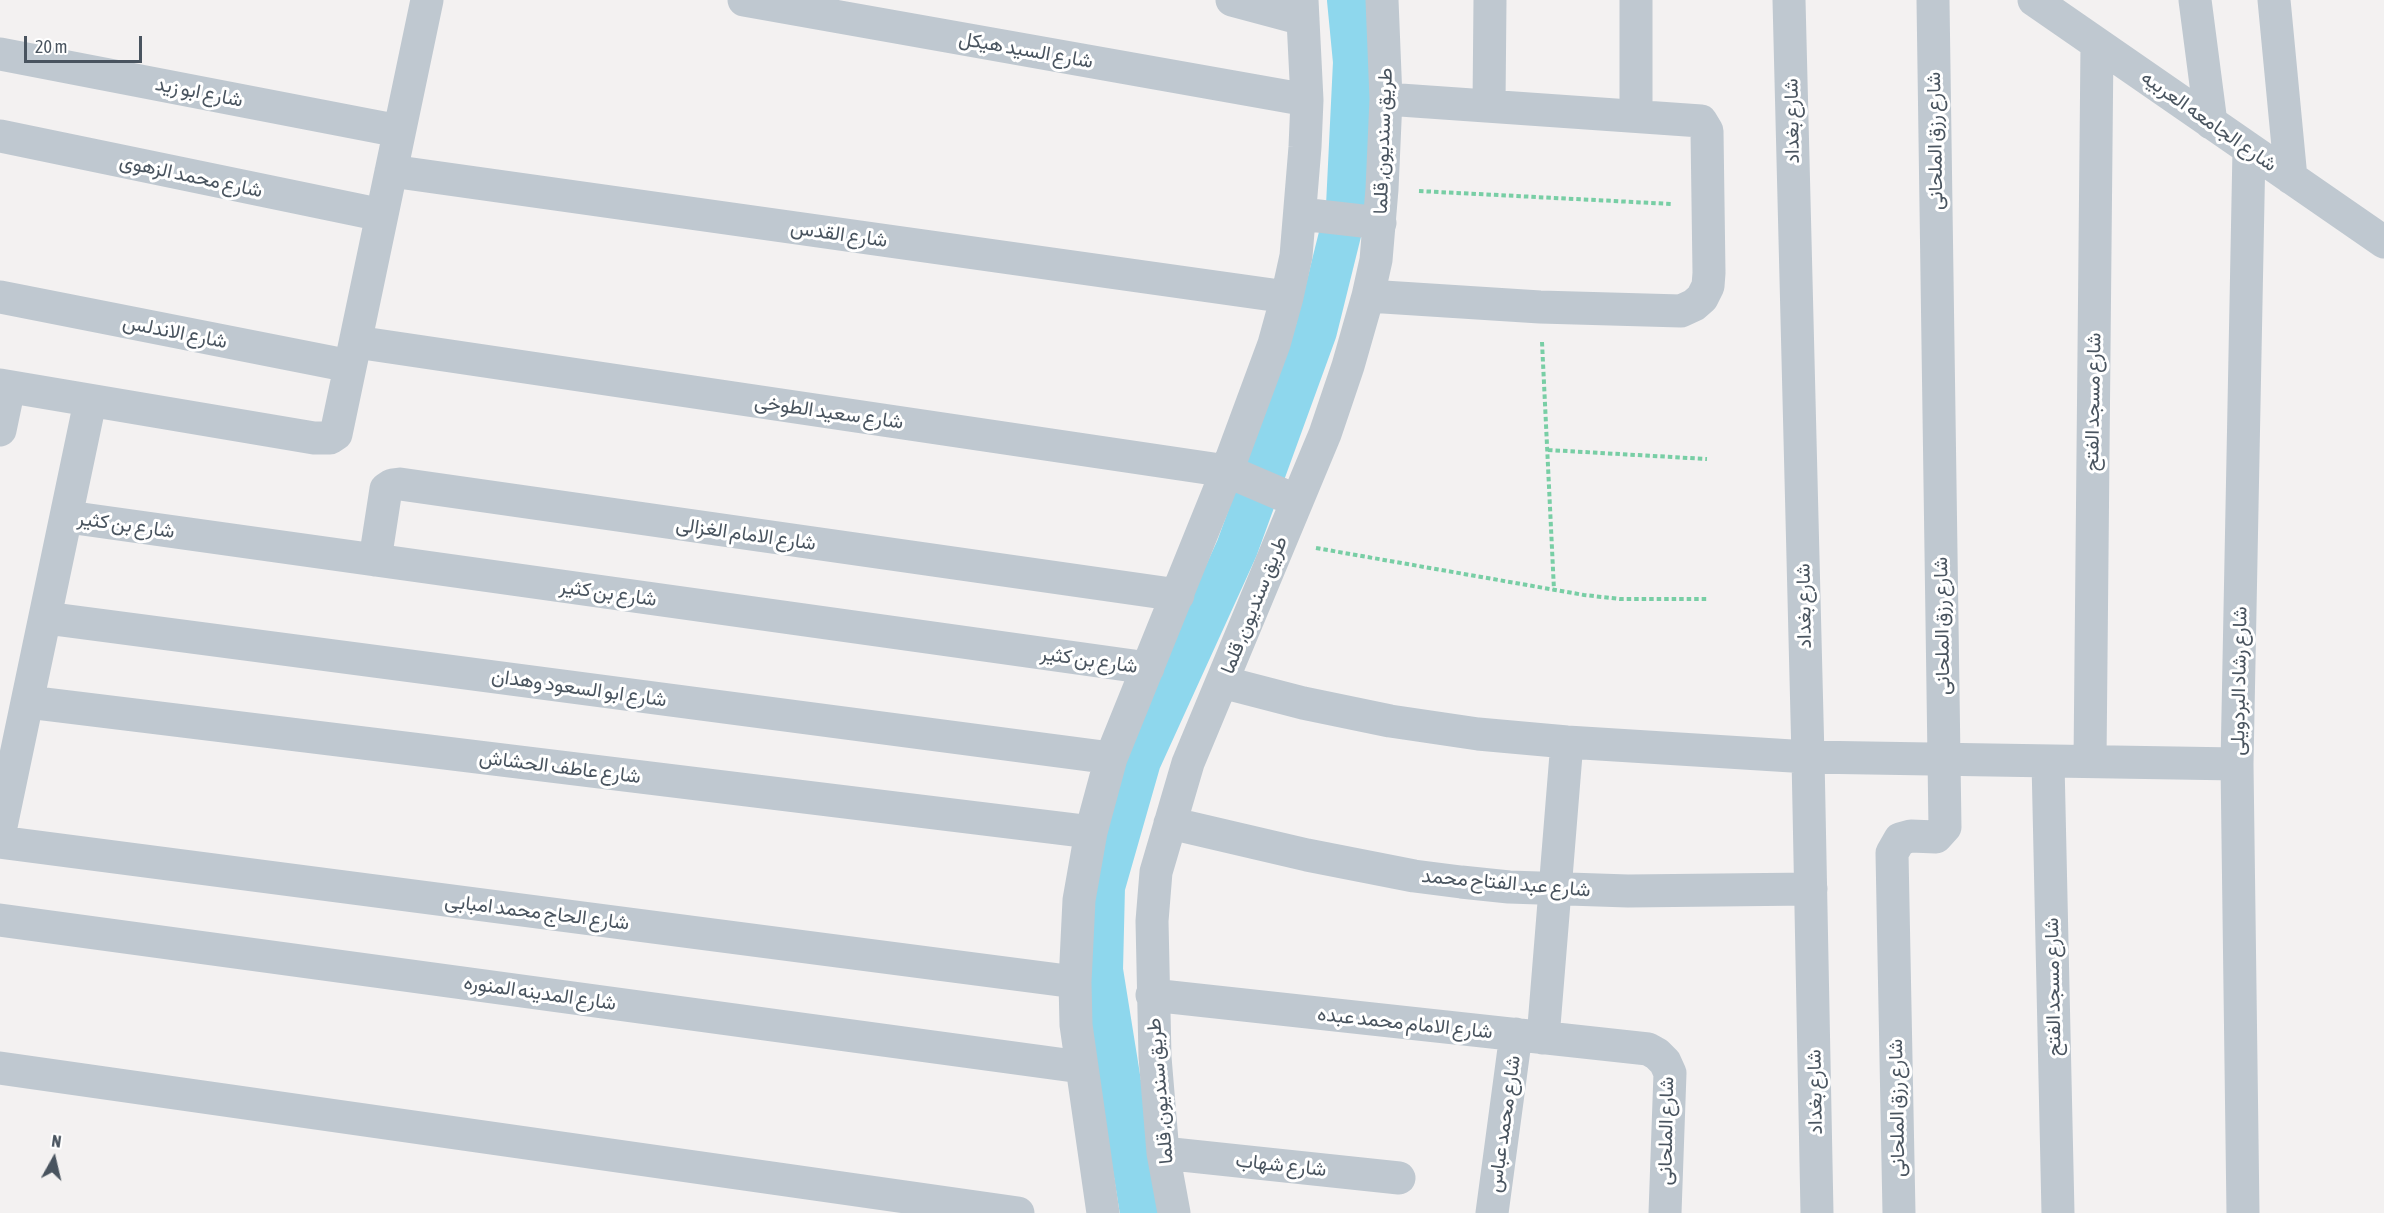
<!DOCTYPE html>
<meta charset="utf-8">
<style>
body{margin:0}
#map{position:relative;width:2384px;height:1213px;overflow:hidden;background:#f3f1f1;font-family:"Asap Condensed",sans-serif}
canvas{display:block}
.north{position:absolute;left:24px;top:1129px;width:60px;height:60px;-webkit-text-stroke:4px #fff;paint-order:stroke;rotate:8deg;font-size:16px;font-weight:700;line-height:24px;text-align:center;color:#49545f}
.north::after{content:'';display:block;margin:auto;width:21px;height:27px;background:#49545f;clip-path:polygon(50% 0,100% 100%,50% 72%,0 100%)}
.scale{position:absolute;left:24px;top:36px;width:118px;height:27px;box-sizing:border-box;border:3px solid #49545f;border-top:0;padding-left:8px;font-size:18px;line-height:21px;white-space:nowrap;color:#49545f;-webkit-text-stroke:4px #fff;paint-order:stroke}
</style>
<div id="map">
<canvas width="2384" height="1213"></canvas>
<div class="north">N</div>
<div class="scale">20 m</div>
</div>
<script>
const ctx = document.querySelector('canvas').getContext('2d');
ctx.lineJoin = 'round';
const toPath = rows => new Path2D(rows.map(r => 'M' + r).join(''));
function stroke(path, color, width, dash) { ctx.strokeStyle = color; ctx.lineWidth = width; ctx.lineCap = dash ? 'butt' : 'round'; ctx.setLineDash(dash || []); ctx.stroke(path); }
function drawText(font, color, halo, rows, align = 'center') {
  ctx.font = font + ' "Asap Condensed",Vazirmatn,sans-serif'; ctx.lineWidth = 6; ctx.setLineDash([]); ctx.textBaseline = 'middle'; ctx.strokeStyle = halo; ctx.fillStyle = color; for (const [text, x, y, turn = 0] of rows) {
    ctx.save(); ctx.translate(x, y); ctx.rotate((+turn || 0) * Math.PI / 180); ctx.textAlign = isNaN(turn) ? turn : align; if (halo) ctx.strokeText(text, 0, 0); ctx.fillText(text, 0, 0); ctx.restore();
  }
}
stroke(toPath([
 [1141,1213,1102,970,1104,887,1140,761,1237,548,1316,331,1347,206,1354,62,1348,0]
]), '#8ed7ed', 42);
stroke(toPath([
 [1419,191,1672,204],
 [1542,342,1554,590],
 [1548,450,1707,459],
 [1316,548,1584,595,1620,599,1709,599]
]), '#78cea5', 4, [4.5, 3]);
stroke(toPath([
 [744,0,1307,100],
 [1232,0,1303,19],
 [1789,0,1808,757,1817,1213],
 [2034,0,2384,242],
 [2195,0,2211,123],
 [2274,0,2291,178],
 [0,54,399,131],
 [1489,105,1490,0],
 [1636,115,1636,0],
 [0,136,382,215],
 [391,171,1287,297],
 [1301,214,1380,223],
 [1368,296,1540,307,1681,311,1694,305,1702,298,1708,286,1709,273,1707,131,1701,121,1386,99],
 [0,297,350,366],
 [356,342,1227,471,1297,501],
 [0,385,314,438,330,438,336,434,427,0],
 [0,430,9,387],
 [68,517,1148,668],
 [375,560,386,489,392,485,400,484,1178,595],
 [46,618,1111,758],
 [1222,682,1303,703,1390,721,1478,734,1567,742,1808,757,2237,764],
 [28,702,1091,832],
 [2090,761,2097,44],
 [2048,762,2058,1213],
 [1170,823,1307,855,1414,876,1461,882,1509,887,1628,891,1811,889],
 [0,831,90,402],
 [0,842,1075,982],
 [0,920,1081,1067],
 [1152,995,1648,1049,1657,1054,1665,1062,1670,1073,1665,1213],
 [1543,1038,1567,742],
 [0,1068,1018,1213],
 [1163,1153,1399,1178],
 [1103,1213,1076,1025,1075,982,1079,900,1091,832,1111,758,1227,471,1274,344,1287,297,1296,256,1305,147,1307,100,1302,0],
 [1174,1213,1163,1153,1155,1057,1152,921,1156,872,1188,763,1325,434,1348,366,1368,296,1376,260,1382,189,1386,99,1382,0],
 [1492,1213,1516,1034],
 [1899,1213,1892,853,1900,839,1911,836,1936,837,1945,827,1933,0],
 [2243,1213,2237,764,2249,149]
]), '#bfc8d0', 33);
drawText('20px', '#49545f', '#fff', [
 ["شارع السيد هيكل",1026,50,10],
 ["شارع ابو زيد",199,92,11],
 ["شارع بغداد",1792,121,-91],
 ["شارع الجامعه العربيه",2209,121,35],
 ["طريق سنديون, قلما",1383,141,-88],
 ["شارع رزق الملحانى",1935,141,-91],
 ["شارع محمد الزهوى",191,176,12],
 ["شارع القدس",839,234,8],
 ["شارع الاندلس",175,332,11],
 ["شارع مسجد الفتح",2093,402,-89],
 ["شارع سعيد الطوخى",829,412,8],
 ["شارع بن كثير",126,525,8],
 ["شارع الامام الغزالى",746,534,8],
 ["شارع بن كثير",608,593,8],
 ["طريق سنديون, قلما",1254,605,-68],
 ["شارع بغداد",1804,606,-91],
 ["شارع رزق الملحانى",1942,626,-91],
 ["شارع بن كثير",1089,660,8],
 ["شارع رشاد البردويلى",2239,681,-89],
 ["شارع ابو السعود وهدان",579,688,8],
 ["شارع عاطف الحشاش",560,767,7],
 ["شارع عبد الفتاح محمد",1506,883,5],
 ["شارع الحاج محمد امبابى",537,912,7],
 ["شارع مسجد الفتح",2053,987,-91],
 ["شارع المدينه المنوره",540,993,8],
 ["شارع الامام محمد عبده",1405,1023,6],
 ["طريق سنديون, قلما",1160,1091,-95],
 ["شارع بغداد",1815,1092,-91],
 ["شارع رزق الملحانى",1897,1108,-91],
 ["شارع محمد عباس",1504,1124,-82],
 ["شارع الملحانى",1666,1131,-89],
 ["شارع شهاب",1281,1165,6]
]);
</script>
